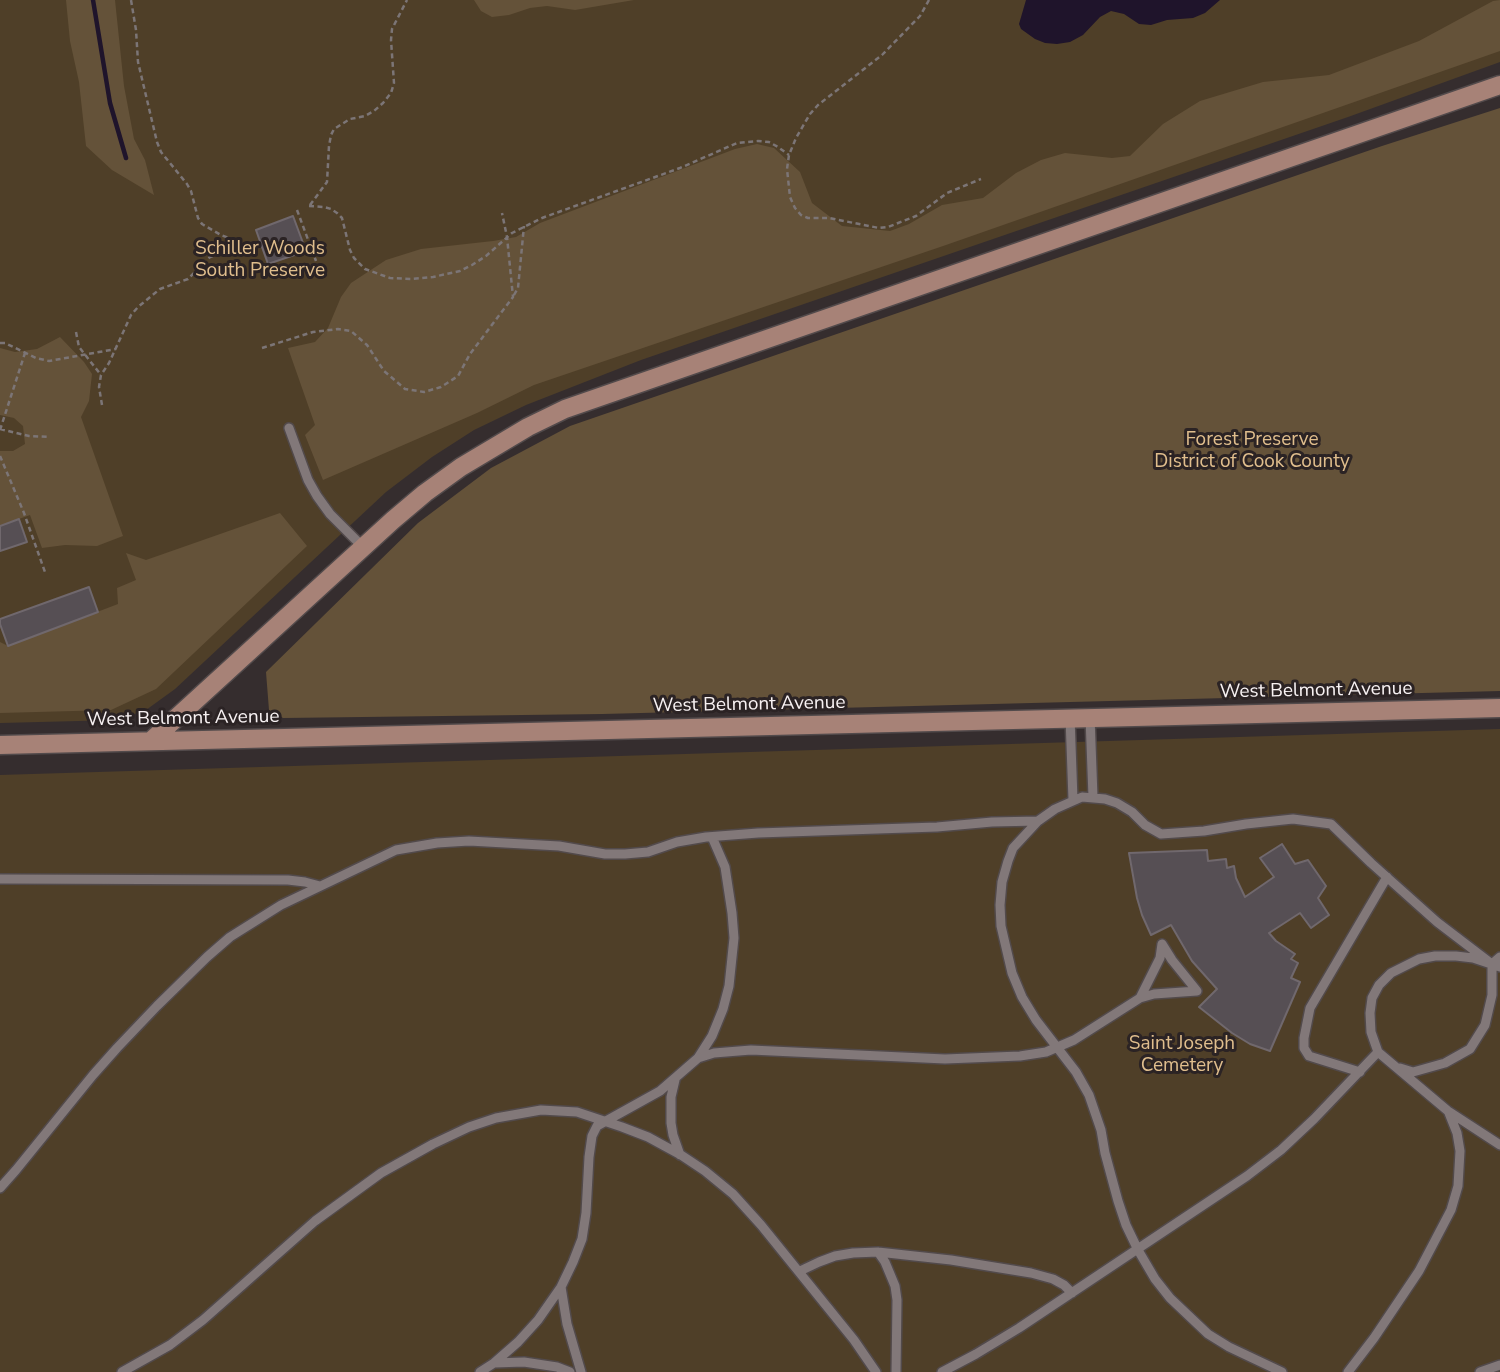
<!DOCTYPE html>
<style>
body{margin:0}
canvas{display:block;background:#352d2e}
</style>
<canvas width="1500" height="1372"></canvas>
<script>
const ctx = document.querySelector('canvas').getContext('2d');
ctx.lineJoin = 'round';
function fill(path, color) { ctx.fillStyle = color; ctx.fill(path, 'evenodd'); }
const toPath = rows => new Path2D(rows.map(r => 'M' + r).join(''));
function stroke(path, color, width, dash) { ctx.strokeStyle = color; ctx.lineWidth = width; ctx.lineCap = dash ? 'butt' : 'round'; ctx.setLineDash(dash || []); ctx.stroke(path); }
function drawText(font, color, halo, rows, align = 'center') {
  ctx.font = font + ' "Nunito Sans",sans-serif'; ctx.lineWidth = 6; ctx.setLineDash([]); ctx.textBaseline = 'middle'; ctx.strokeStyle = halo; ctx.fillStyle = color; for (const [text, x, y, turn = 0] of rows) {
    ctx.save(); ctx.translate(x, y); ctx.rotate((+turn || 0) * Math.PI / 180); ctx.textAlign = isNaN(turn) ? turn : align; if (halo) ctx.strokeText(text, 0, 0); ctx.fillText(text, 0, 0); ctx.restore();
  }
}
fill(toPath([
 [0,0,1500,0,1500,62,1348,117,641,360,526,405,474,430,432,457,386,492,175,689,146,710,118,720,0,723],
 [1500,729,1500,1372,0,1372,0,775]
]), '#4f3f28');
fill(toPath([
 [66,0,115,0,124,86,134,139,145,160,154,195,112,170,86,146,79,82,70,41],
 [474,0,634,0,575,10,547,6,530,8,509,15,492,17,481,11],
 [1500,0,1500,51,946,245,534,385,477,413,323,480,305,435,315,425,288,348,315,342,328,328,341,297,351,283,386,260,421,249,493,241,516,237,540,223,735,149,757,144,774,148,800,172,812,203,842,226,890,231,909,224,942,205,983,198,1016,173,1041,160,1065,153,1112,158,1130,156,1163,124,1200,101,1263,82,1329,75,1419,41,1493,1],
 [1500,108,1500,691,602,714,283,718,269,710,266,672,418,523,491,468,570,426,1382,146],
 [60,337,84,362,92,374,89,401,81,417,123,536,97,546,65,545,42,548,30,515,0,526,0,451,13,451,25,444,23,426,14,418,0,415,0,348,15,352,37,349],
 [280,513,307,546,156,689,111,710,0,713,0,642,8,646,118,604,117,588,136,580,126,553,146,560]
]), '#645239');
fill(toPath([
 [1026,0,1220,0,1205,13,1193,18,1167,20,1151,25,1139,24,1124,14,1111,11,1100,17,1083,35,1070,42,1057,44,1045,43,1035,39,1021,29,1019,24]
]), '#1f142b');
stroke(toPath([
 [93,0,110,103,126,158]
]), '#1f142b', 4.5);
const building = toPath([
 [293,216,306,251,268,264,256,230,293,216],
 [19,519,27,542,0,551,0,526,19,519],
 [89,587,98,612,8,646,0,624,0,619,89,587],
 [1282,844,1295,864,1308,860,1326,886,1318,898,1329,915,1311,928,1300,913,1269,933,1276,941,1295,954,1291,959,1298,963,1291,978,1300,982,1270,1051,1250,1044,1232,1033,1199,1007,1217,989,1192,961,1171,925,1151,935,1142,915,1137,898,1129,853,1207,850,1208,861,1226,859,1227,868,1234,866,1236,878,1245,897,1274,877,1260,858,1282,844]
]);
fill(building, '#564f54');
stroke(building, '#70686d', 2);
const service = toPath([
 [289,428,308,480,317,496,330,514,363,547],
 [1070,717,1073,800],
 [1090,717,1093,797],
 [0,879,288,880,305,882,320,886],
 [1492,964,1500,957],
 [1500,967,1473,958,1456,956,1435,956,1419,959,1391,973,1379,985,1372,998,1370,1013,1371,1032,1378,1052,1448,1111,1500,1145],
 [698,1058,714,1053,751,1050,945,1059,1020,1056,1046,1052,1074,1040,1140,998,1154,994,1197,991,1172,960,1162,944,1160,958,1140,998],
 [1400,1068,1413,1072,1445,1063,1470,1049,1485,1025,1492,995,1492,964],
 [1360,1072,1309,1056,1304,1048,1304,1038,1310,1008,1387,877],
 [675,1080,671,1097,671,1123,673,1135,680,1155],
 [0,1188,16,1170,93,1075,117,1048,157,1006,207,957,230,937,281,905,396,850,437,843,469,841,559,846,605,854,625,854,648,852,677,842,706,837,758,833,937,827,992,822,1038,821],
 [878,1252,885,1262,895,1286,897,1300,896,1372],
 [800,1271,819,1262,835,1256,853,1253,878,1252,951,1260,1031,1273,1053,1279,1064,1285,1072,1293],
 [561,1287,567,1324,581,1372],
 [494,1363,524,1362,557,1367,570,1372],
 [122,1372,170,1345,203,1320,315,1221,381,1173,433,1144,469,1127,496,1118,541,1110,577,1112,622,1127,648,1137,681,1155,705,1171,733,1194,761,1225,854,1340,876,1372],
 [480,1372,494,1363,518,1342,538,1320,561,1287,573,1262,582,1239,586,1213,589,1157,592,1136,597,1126,660,1091,698,1058,712,1036,723,1009,729,986,734,938,732,913,725,867,712,837],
 [942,1372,976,1354,1019,1328,1247,1176,1281,1150,1314,1119,1378,1052],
 [1282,1372,1229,1347,1208,1334,1170,1298,1155,1279,1138,1250,1126,1225,1118,1201,1105,1153,1101,1130,1089,1095,1076,1072,1036,1020,1022,997,1012,973,1001,926,1000,905,1002,882,1008,861,1013,848,1038,821,1055,809,1082,797,1105,799,1117,803,1132,812,1145,825,1161,834,1204,831,1246,824,1293,819,1331,824,1371,863,1437,922,1492,964],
 [1348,1372,1374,1338,1419,1271,1451,1210,1458,1186,1460,1151,1457,1133,1449,1113],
 [1480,1372,1500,1365]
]);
const secondary = toPath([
 [151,741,393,520,425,493,461,467,528,427,565,409,1500,85],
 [0,745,1500,708]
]);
stroke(service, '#524a4b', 12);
stroke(secondary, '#524a4b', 21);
stroke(toPath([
 [131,0,136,30,138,62,157,142,161,152,187,184,191,191,198,218,202,224,221,235,237,241],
 [929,0,920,16,882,55,818,105,810,114,796,138,789,155,787,169,790,197,795,208,801,215,808,218,829,218,879,228,888,227,916,216,947,193,981,179],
 [310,205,327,182,329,146,331,135,334,129,350,119,365,116,374,111,383,103,391,93,394,83,391,40,392,29,407,0],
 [309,206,324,207,331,209,337,213,342,218,350,250,354,258,365,269,390,278,411,279,433,277,460,271,472,265,486,256,512,233,542,218,680,168,737,143,758,141,769,142,778,147,789,155],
 [297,210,316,261],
 [514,295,518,288,524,226],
 [76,332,79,347,101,375],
 [0,343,5,343,36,358,49,361,116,349],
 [262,348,313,332,338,329,351,331,367,345,384,371,405,389,424,392,441,387,458,376,470,354,513,297,507,237,502,213],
 [102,405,99,387,101,375,109,363,131,315,138,307,160,289,188,279,210,257,236,249],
 [0,429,29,436,50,437],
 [0,430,25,353],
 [0,456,24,513,45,572]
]), '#7c7576', 2.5, [5, 3.5]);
stroke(service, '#827879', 9);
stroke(secondary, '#a78277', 18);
drawText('19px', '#e0be8d', '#2b2324', [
 ["Schiller Woods",260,249],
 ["South Preserve",260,271],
 ["Forest Preserve",1252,440],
 ["District of Cook County",1252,462],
 ["Saint Joseph",1182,1044],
 ["Cemetery",1182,1066]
]);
drawText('19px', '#f8f2f3', '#2b2324', [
 ["West Belmont Avenue",1316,691,-1],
 ["West Belmont Avenue",749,705,-1],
 ["West Belmont Avenue",183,719,-1]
]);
</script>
